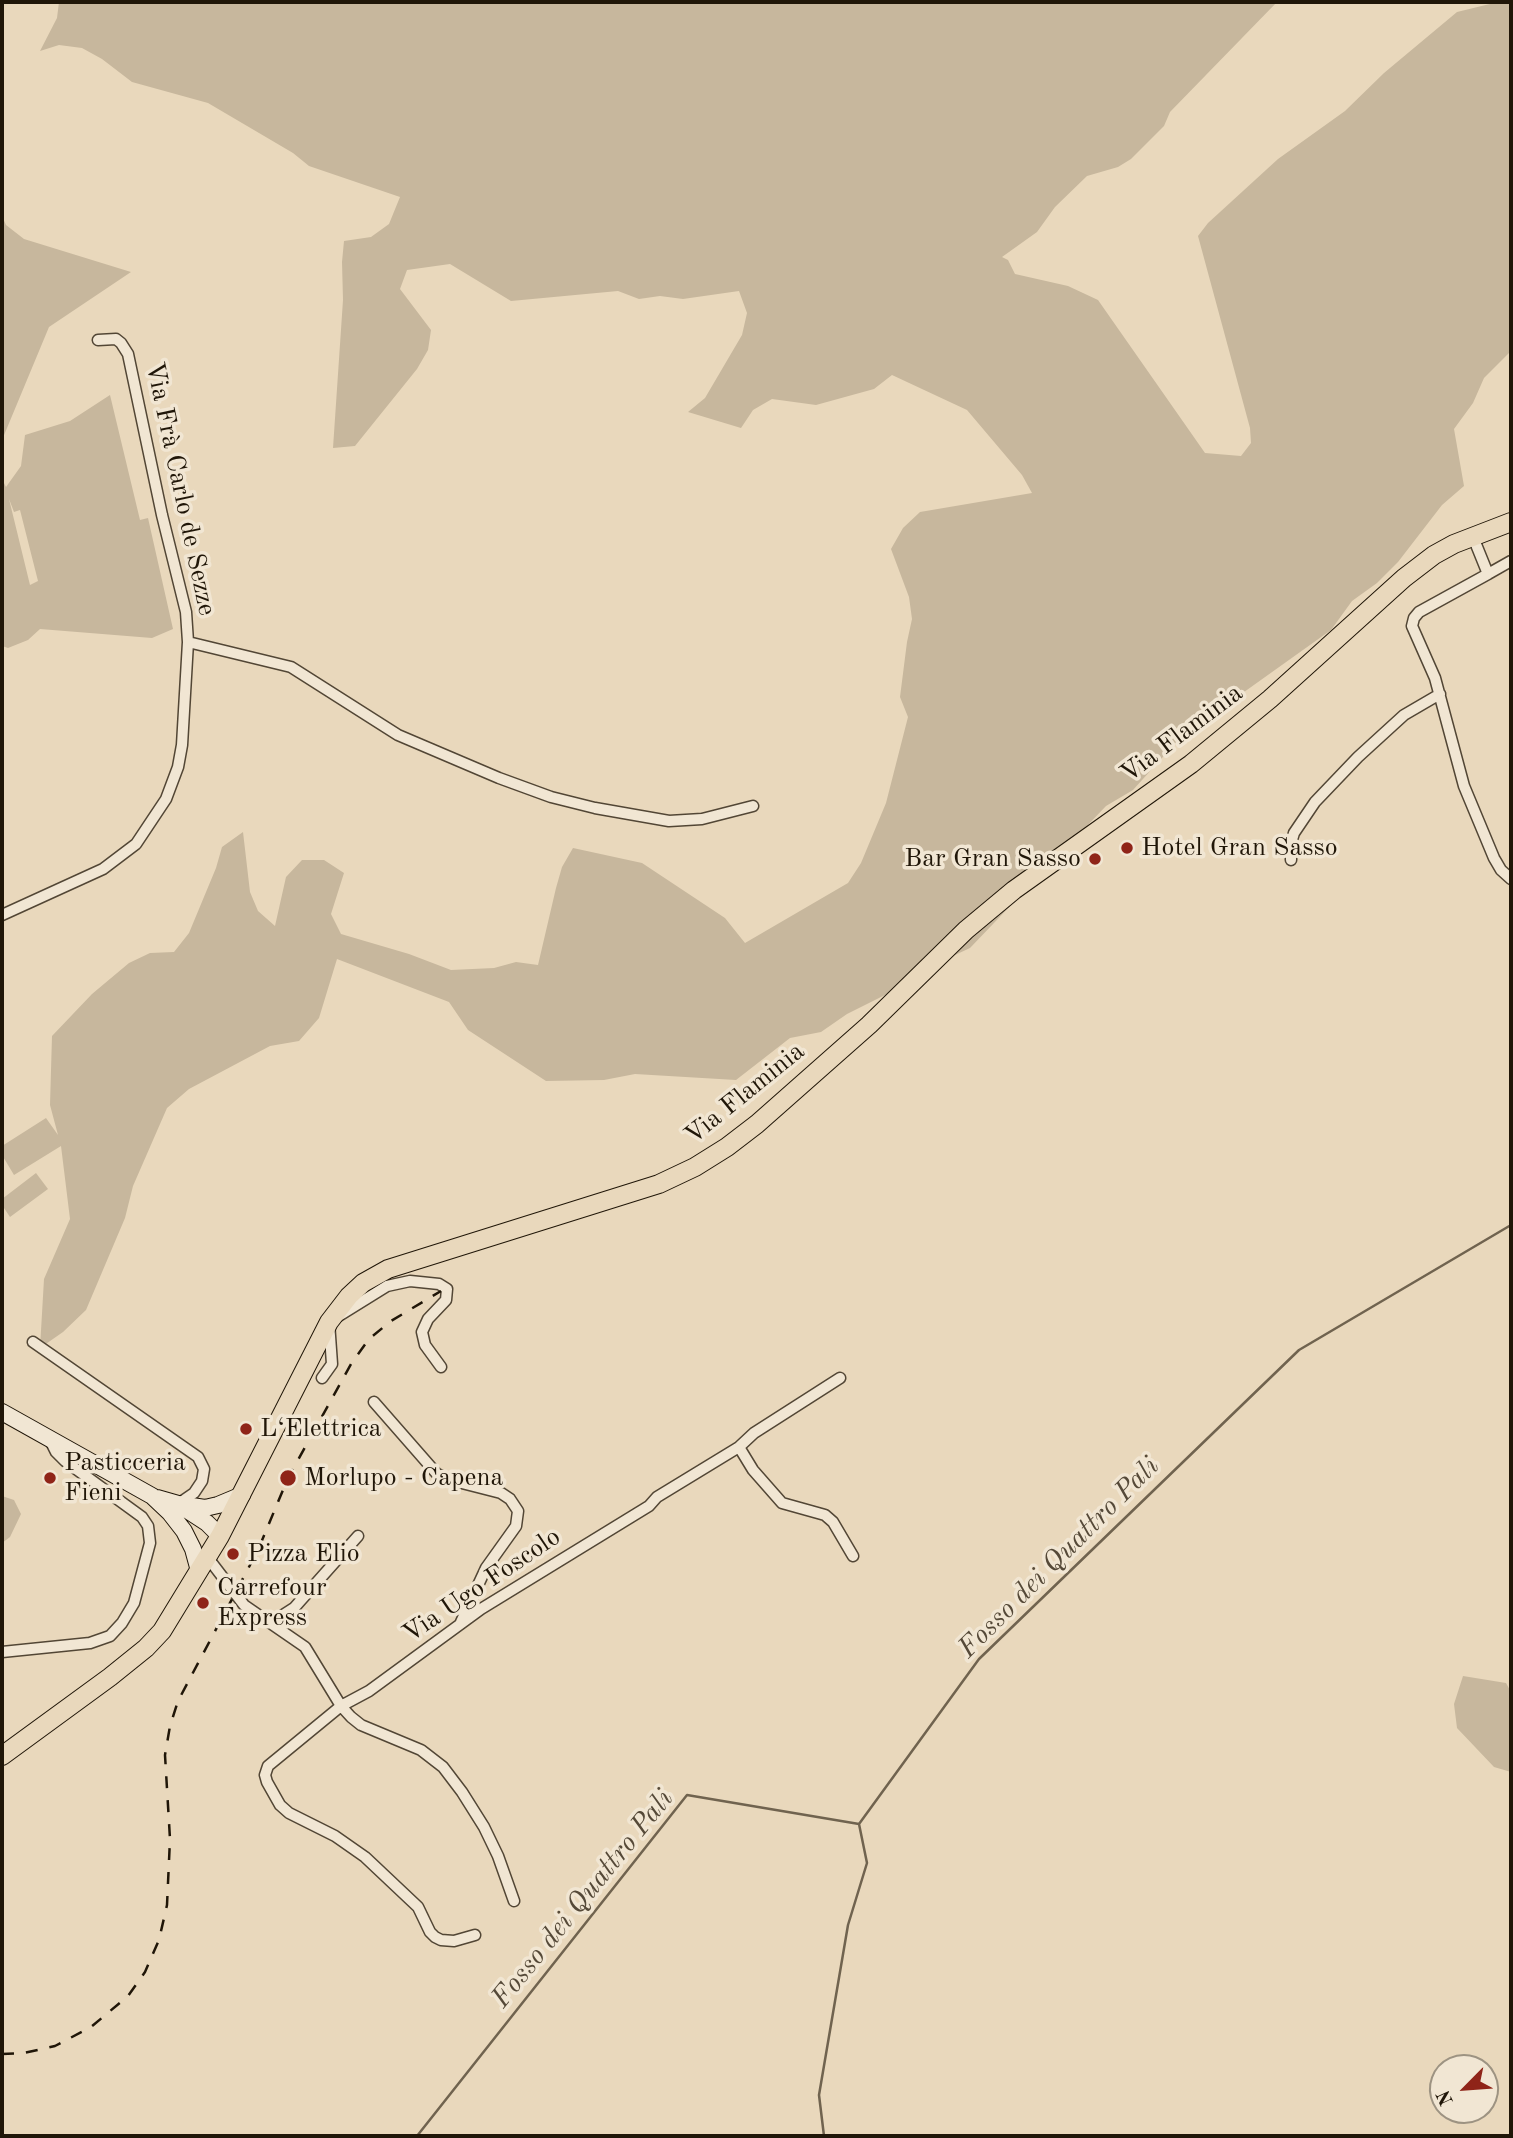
<!DOCTYPE html>
<meta charset="utf-8">
<style>
body{margin:0}
#map{position:relative;width:1513px;height:2138px;overflow:hidden;background:#e9d8bc;font-family:"Old Standard TT",serif}
canvas{display:block}
.frame{position:absolute;inset:0;border:4px solid #201608;pointer-events:none}
.north{position:absolute;left:1429px;top:2054px;width:70px;height:70px;box-sizing:border-box;background:#f1e6d3;border:2px solid #9d9382;border-radius:50%;rotate:245deg;font-size:19px;font-weight:700;line-height:28px;text-align:center;color:#201608}
.north::after{content:'';display:block;margin:auto;width:24px;height:32px;background:#8f2418;clip-path:polygon(50% 0,100% 100%,50% 72%,0 100%)}
</style>
<div id="map">
<canvas width="1513" height="2138"></canvas>
<div class="frame"></div>
<div class="north">N</div>
</div>
<script>
const ctx = document.querySelector('canvas').getContext('2d');
ctx.lineJoin = 'round';
function fill(path, color) { ctx.fillStyle = color; ctx.fill(path, 'evenodd'); }
const toPath = rows => new Path2D(rows.map(r => 'M' + r).join(''));
function stroke(path, color, width, dash) { ctx.strokeStyle = color; ctx.lineWidth = width; ctx.lineCap = dash ? 'butt' : 'round'; ctx.setLineDash(dash || []); ctx.stroke(path); }
function drawText(font, color, halo, rows, align = 'center') {
  ctx.font = font + ' "Old Standard TT",serif'; ctx.lineWidth = 7; ctx.setLineDash([]); ctx.textBaseline = 'middle'; ctx.strokeStyle = halo; ctx.fillStyle = color; for (const [text, x, y, turn = 0] of rows) {
    ctx.save(); ctx.translate(x, y); ctx.rotate((+turn || 0) * Math.PI / 180); ctx.textAlign = isNaN(turn) ? turn : align; if (halo) ctx.strokeText(text, 0, 0); ctx.fillText(text, 0, 0); ctx.restore();
  }
}
fill(toPath([
 [59,2,1277,2,1170,112,1164,126,1131,159,1118,167,1087,176,1055,207,1037,232,1002,257,1008,260,1015,274,1068,286,1098,300,1205,453,1241,456,1251,443,1250,428,1198,236,1208,223,1278,159,1345,111,1384,73,1457,12,1498,2,1511,2,1511,351,1484,378,1473,403,1454,429,1464,486,1442,505,1398,562,1377,583,1352,601,1331,630,1181,737,1133,790,1106,806,970,948,940,962,915,980,847,1014,821,1032,790,1038,736,1080,635,1074,604,1080,546,1081,468,1030,449,1002,337,959,319,1018,299,1041,270,1046,189,1089,167,1108,133,1186,125,1218,86,1310,63,1332,40,1348,44,1279,70,1219,61,1146,14,1175,2,1155,2,1146,46,1118,58,1135,50,1105,52,1036,92,994,129,963,150,953,174,952,189,933,216,868,222,847,243,832,250,892,258,911,275,926,286,877,302,860,324,860,344,873,331,914,341,934,409,954,451,970,494,968,516,962,538,965,556,888,562,867,573,848,642,863,725,918,745,943,848,883,861,863,886,803,908,717,900,697,907,642,912,619,909,597,891,549,903,528,920,512,1032,493,1022,475,967,410,892,375,874,389,816,405,772,399,753,410,741,428,688,412,705,398,742,335,747,313,739,291,683,299,660,296,639,299,618,291,511,301,450,264,407,270,400,289,431,330,428,350,417,369,355,446,333,448,343,300,342,262,344,241,371,237,389,224,400,197,309,166,293,153,208,103,132,82,102,59,82,48,59,45,40,51,57,18],
 [2,216,6,225,24,239,131,272,49,327,2,440],
 [110,395,140,520,148,518,173,629,152,638,40,629,28,640,8,648,2,646,2,479,6,487,21,466,25,435,70,421],
 [9,499,14,512,20,510,38,581,30,585],
 [36,1173,48,1189,10,1217,2,1205,2,1199],
 [2,1496,14,1500,21,1514,10,1537,2,1543],
 [1463,1676,1506,1683,1511,1692,1511,1772,1494,1767,1457,1728,1454,1704]
]), '#c7b79d');
stroke(toPath([
 [417,2136,687,1795,859,1824,979,1659,1299,1350,1511,1225],
 [824,2136,819,2095,848,1925,867,1863,859,1824]
]), '#70634f', 2.5);
const minor = toPath([
 [1473,537,1488,574,1419,612,1414,618,1412,626,1435,678,1464,786,1494,858,1501,870,1511,879],
 [1488,574,1511,561],
 [188,642,291,667,398,735,499,778,551,797,595,808,669,821,702,819,753,806],
 [1291,860,1291,843,1294,833,1315,802,1358,757,1404,715,1440,694],
 [2,915,103,869,136,844,166,799,178,767,182,745,188,642,186,612,162,515,128,354,121,343,116,339,98,340],
 [33,1342,198,1457,204,1469,202,1481,194,1493,178,1504],
 [322,1378,332,1364,329,1322,387,1286,410,1281,439,1284,447,1289,446,1300,428,1319,422,1332,425,1345,441,1367],
 [374,1402,437,1474,450,1480,501,1493,510,1499,518,1511,516,1526,486,1568,461,1622],
 [739,1447,753,1470,782,1503,825,1515,833,1522,853,1556],
 [208,1558,244,1605,305,1647,341,1706,351,1717,361,1725,421,1750,443,1767,462,1792,484,1827,498,1856,514,1901],
 [266,1621,280,1617,294,1608,358,1536],
 [2,1652,90,1643,110,1636,122,1623,134,1603,150,1543,148,1526,142,1517,65,1461,56,1452,49,1438],
 [475,1935,454,1941,441,1940,435,1937,430,1932,418,1907,365,1857,335,1836,289,1813,280,1805,267,1782,265,1775,268,1766,341,1706,369,1691,481,1609,649,1506,657,1497,739,1447,754,1433,840,1378]
]);
const secondary = toPath([
 [2,1412,152,1496,170,1513,184,1531,193,1549,199,1571],
 [157,1498,178,1504,205,1508,218,1505,242,1495],
 [184,1508,207,1523,220,1536]
]);
const primary = toPath([
 [2,1756,110,1677,146,1648,162,1631,220,1536,329,1322,349,1296,363,1283,388,1269,659,1184,695,1167,727,1147,757,1124,869,1025,966,930,1014,890,1191,764,1270,699,1404,578,1434,555,1454,544,1511,522]
]);
stroke(minor, '#524635', 13);
stroke(secondary, '#201608', 18);
stroke(primary, '#201608', 20);
stroke(minor, '#f1e6d3', 10);
stroke(secondary, '#f1e6d3', 16);
stroke(primary, '#e9d8bc', 18);
stroke(toPath([
 [2,2054,24,2053,55,2046,91,2027,128,1996,145,1972,159,1940,167,1905,170,1839,165,1755,170,1726,178,1701,258,1550,288,1478,351,1364,369,1339,391,1321,441,1291]
]), '#201608', 2.5, [12, 12]);
for (const [x, y, r, color] of [
 [1127,848,7,"#8f2418"],
 [1095,859,7,"#8f2418"],
 [246,1429,7,"#8f2418"],
 [50,1478,7,"#8f2418"],
 [288,1478,9,"#8f2418"],
 [233,1554,7,"#8f2418"],
 [203,1603,7,"#8f2418"]
]) { const dot = new Path2D(); dot.arc(x, y, r, 0, 2 * Math.PI); ctx.fillStyle = color; ctx.fill(dot); stroke(dot, '#f1e6d3', 2.5); }
drawText('26px', '#201608', '#f1e6d3', [
 ["Via Frà Carlo de Sezze",180,489,78],
 ["Via Flaminia",1182,734,-37],
 ["Via Flaminia",745,1094,-39],
 ["Via Ugo Foscolo",482,1586,-34]
]);
drawText('26px', '#201608', '#f1e6d3', [
 ["Hotel Gran Sasso",1141,848],
 ["Bar Gran Sasso",1081,859,"right"],
 ["L‘Elettrica",260,1429],
 ["Pasticceria",64,1463],
 ["Fieni",64,1493],
 ["Morlupo - Capena",304,1478],
 ["Pizza Elio",247,1554],
 ["Carrefour",217,1588],
 ["Express",217,1618]
], 'left');
drawText('italic 28px', '#554938', '#f1e6d3', [
 ["Fosso dei Quattro Pali",1059,1558,-45],
 ["Fosso dei Quattro Pali",583,1899,-51]
]);
</script>
